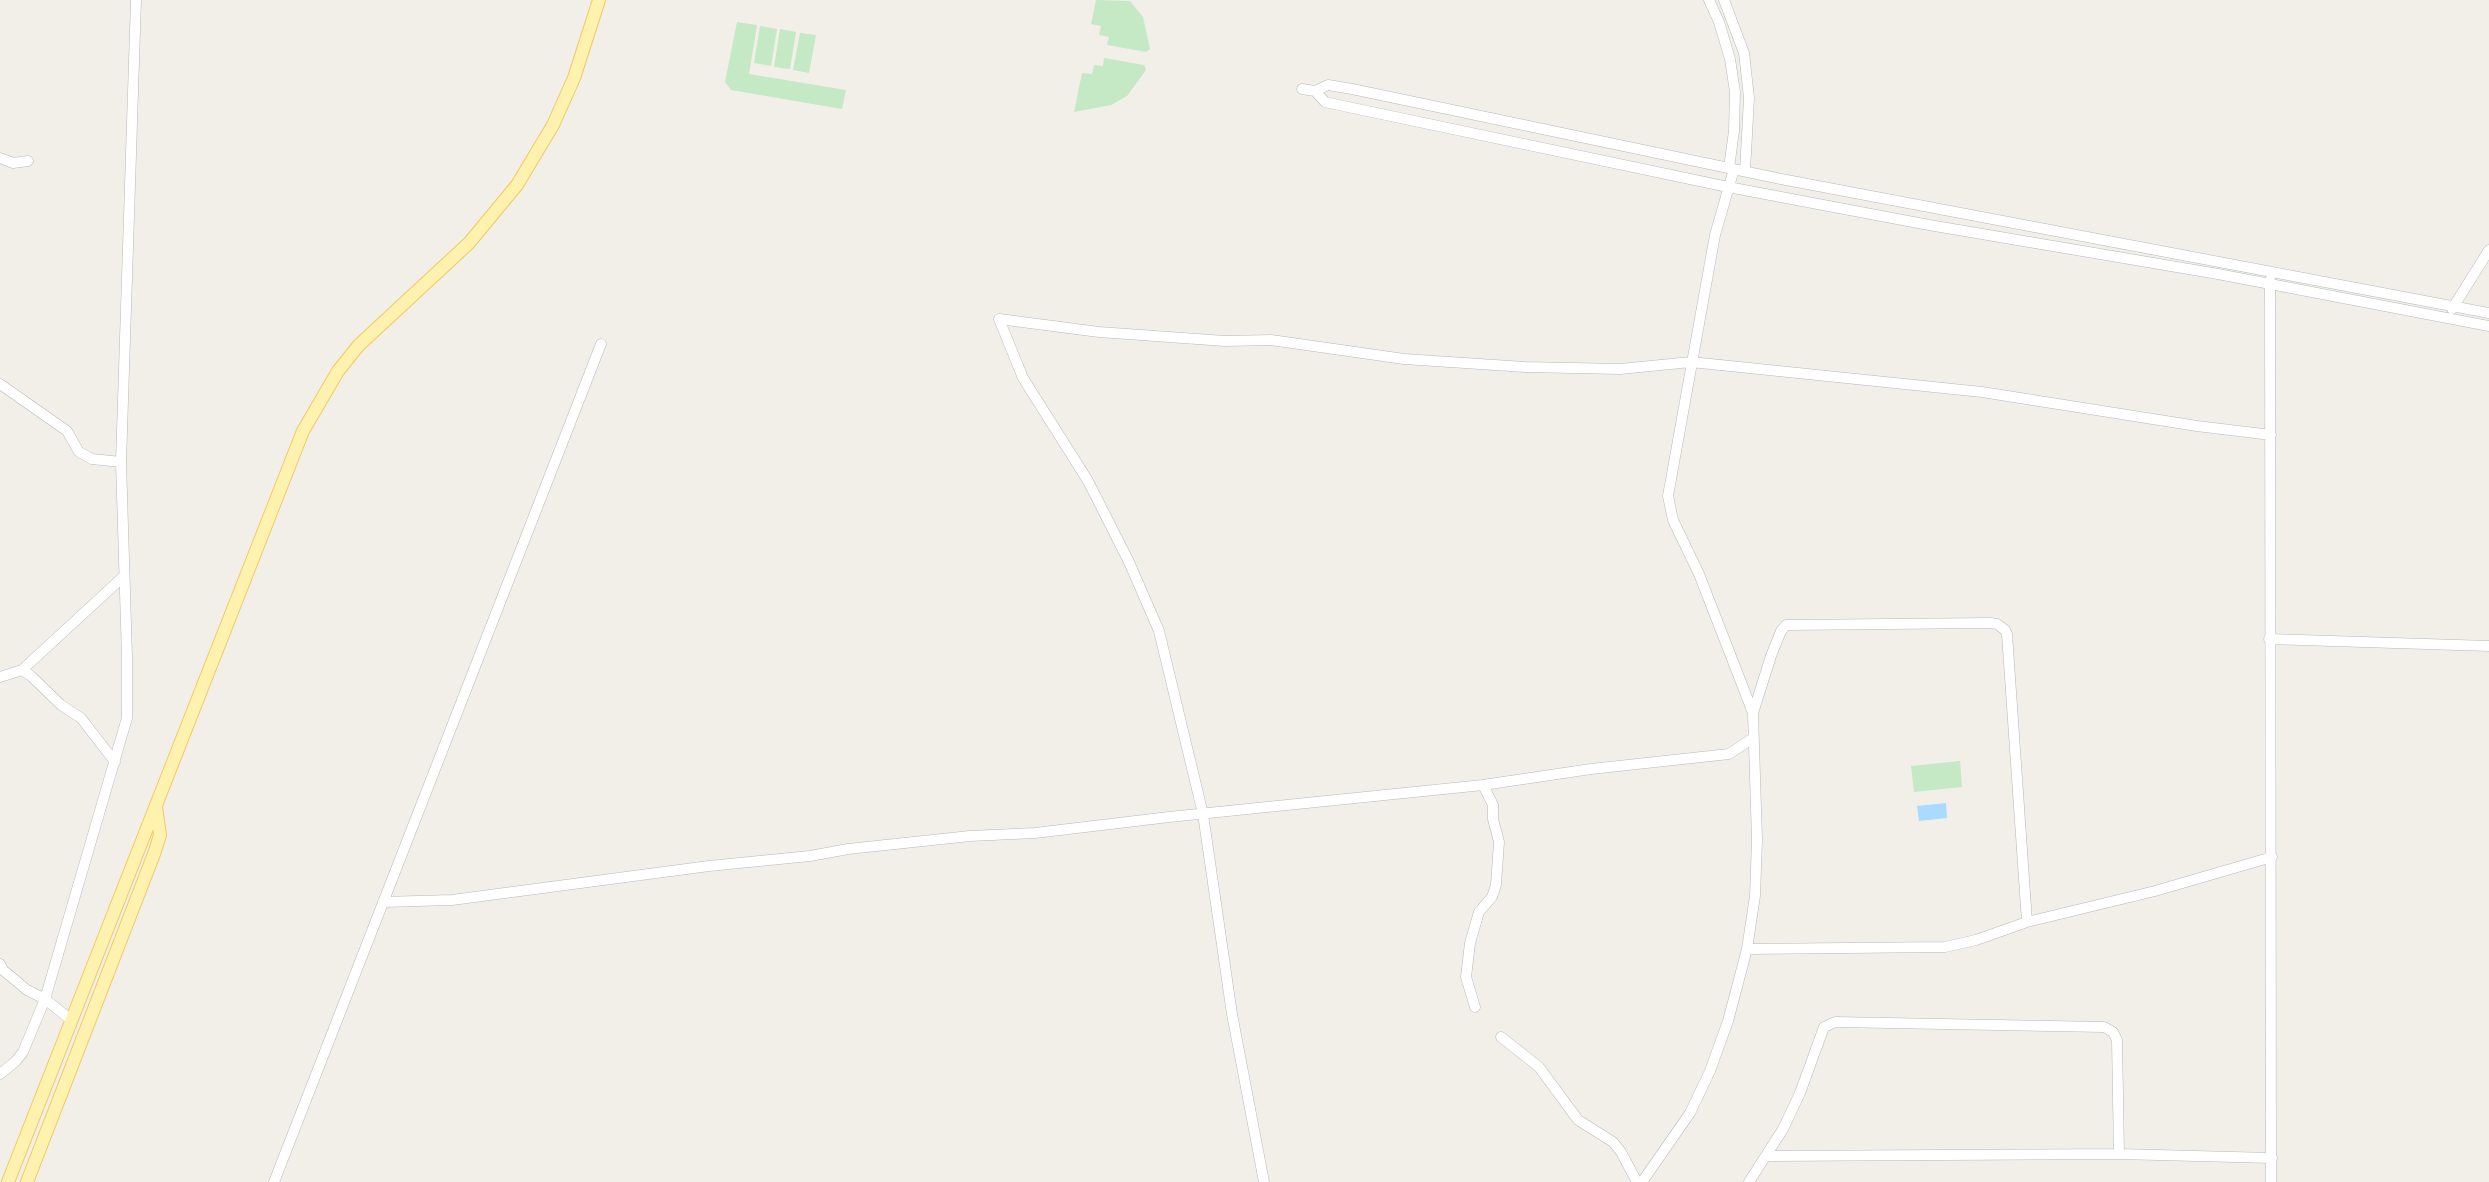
<!DOCTYPE html>
<style>
body{margin:0}
canvas{display:block;background:#f1efe8}
</style>
<canvas width="2489" height="1182"></canvas>
<script>
const ctx = document.querySelector('canvas').getContext('2d');
ctx.lineJoin = 'round';
function fill(path, color) { ctx.fillStyle = color; ctx.fill(path, 'evenodd'); }
const toPath = rows => new Path2D(rows.map(r => 'M' + r).join(''));
function stroke(path, color, width, dash) { ctx.strokeStyle = color; ctx.lineWidth = width; ctx.lineCap = dash ? 'butt' : 'round'; ctx.setLineDash(dash || []); ctx.stroke(path); }
fill(toPath([
 [1096,0,1130,1,1143,17,1150,49,1146,52,1107,45,1109,37,1099,35,1101,26,1091,24],
 [737,22,757,25,749,74,846,90,842,109,731,90,725,82],
 [760,26,777,29,771,66,754,63],
 [780,29,796,32,790,69,774,67],
 [800,33,816,35,809,73,793,70],
 [1104,58,1144,65,1146,70,1127,96,1111,105,1074,112,1082,73,1092,74,1094,65,1103,66],
 [1960,761,1962,787,1914,792,1911,766]
]), '#c5e8c5');
fill(toPath([
 [1946,803,1947,818,1919,821,1917,806]
]), '#aadaff');
const minor = toPath([
 [1709,0,1719,22,1730,59,1735,92,1734,131,1729,168],
 [1724,0,1744,53,1749,98,1745,171],
 [1302,89,1315,91,1328,85,1352,89,1781,179,2489,313],
 [1315,91,1325,102,1348,107,1728,187,1929,225,2218,274,2489,326],
 [0,158,13,163,28,161],
 [1734,169,1715,235,1668,496,1673,520,1699,574,1753,713],
 [2270,280,2271,1182],
 [2452,309,2489,250],
 [0,384,67,431,79,452,92,459,121,462],
 [2269,639,2489,646],
 [22,670,31,676,61,705,81,718,115,762],
 [0,677,22,670,124,576],
 [383,902,452,900,709,866,810,856,848,849,970,836,1035,833,1169,817,1483,785,1591,769,1729,754,1753,738],
 [1747,949,1945,947,1976,940,2027,922,2155,891,2272,857],
 [0,964,3,970,27,990,45,999,71,1020],
 [1475,1007,1466,977,1470,943,1479,912,1492,897,1496,885,1499,842,1493,819,1493,805,1483,785],
 [1501,1037,1539,1067,1578,1120,1613,1142,1621,1152,1637,1182],
 [0,1074,16,1061,23,1052,45,999,127,718,127,657,121,462,136,0],
 [1767,1156,2119,1154,2272,1158],
 [274,1182,601,344],
 [1264,1182,1232,1014,1203,814,1159,631,1129,562,1088,481,1023,378,999,319,1099,332,1225,341,1271,340,1404,359,1525,367,1620,369,1691,362,1982,392,2197,426,2271,435],
 [1642,1182,1690,1113,1710,1071,1728,1021,1747,949,1755,896,1757,840,1753,713,1771,656,1781,631,1786,625,1990,623,1997,624,2005,630,2007,634,2027,922],
 [1749,1182,1783,1129,1800,1093,1824,1027,1835,1022,2104,1027,2113,1032,2117,1040,2119,1154]
]);
const major = toPath([
 [8,1182,303,431,338,371,359,345,469,243,517,185,553,125,574,78,599,0],
 [27,1182,154,854,160,835,156,807]
]);
stroke(minor, '#b5b8bc', 11);
stroke(major, '#f2c960', 14);
stroke(minor, '#fff', 10);
stroke(major, '#fff2af', 12);
</script>
